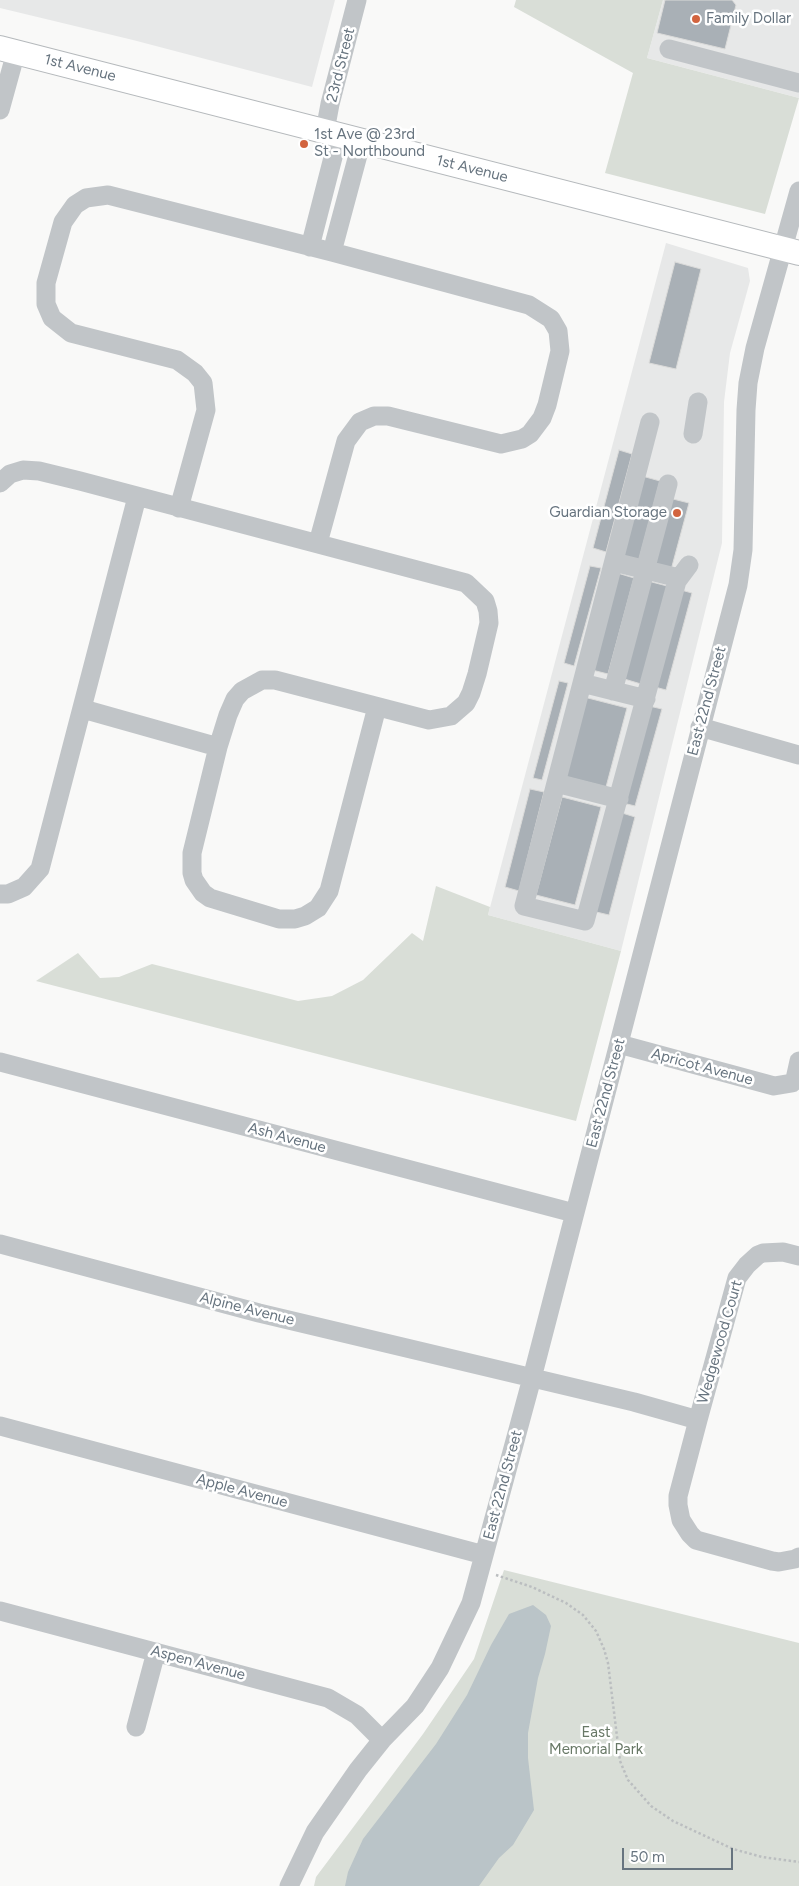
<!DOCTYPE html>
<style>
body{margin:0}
#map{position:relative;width:799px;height:1886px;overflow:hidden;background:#f9f9f8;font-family:Figtree,sans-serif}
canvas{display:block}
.scale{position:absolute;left:622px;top:1848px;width:111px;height:22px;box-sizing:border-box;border:2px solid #67747f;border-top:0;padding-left:6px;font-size:15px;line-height:18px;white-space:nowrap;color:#67747f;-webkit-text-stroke:4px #fff;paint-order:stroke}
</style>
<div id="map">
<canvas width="799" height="1886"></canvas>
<div class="scale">50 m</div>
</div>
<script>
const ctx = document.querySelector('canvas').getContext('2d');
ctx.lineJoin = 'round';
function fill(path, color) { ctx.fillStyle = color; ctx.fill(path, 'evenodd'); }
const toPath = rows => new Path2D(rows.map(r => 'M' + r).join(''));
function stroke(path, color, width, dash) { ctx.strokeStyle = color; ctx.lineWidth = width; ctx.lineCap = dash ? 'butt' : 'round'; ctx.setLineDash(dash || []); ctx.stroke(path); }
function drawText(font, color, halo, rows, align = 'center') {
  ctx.font = font + ' Figtree,sans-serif'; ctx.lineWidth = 5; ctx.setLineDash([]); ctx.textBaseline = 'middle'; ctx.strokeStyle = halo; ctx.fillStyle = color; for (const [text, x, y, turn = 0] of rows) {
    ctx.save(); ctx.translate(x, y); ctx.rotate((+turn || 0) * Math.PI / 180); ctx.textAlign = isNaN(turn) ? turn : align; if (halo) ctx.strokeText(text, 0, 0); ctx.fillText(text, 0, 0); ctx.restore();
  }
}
fill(toPath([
 [0,0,335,0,312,87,133,40,0,8],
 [663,0,799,0,799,98,647,58],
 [666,243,748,268,750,281,730,353,724,402,722,543,621,951,488,915]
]), '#e7e8e8');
fill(toPath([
 [516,0,663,0,647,58,799,98,765,214,605,173,633,73,514,7],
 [436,886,490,907,488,915,621,951,576,1121,36,981,78,953,100,978,119,977,152,964,298,1001,332,996,363,980,412,933,423,941],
 [504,1570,799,1643,799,1886,314,1886,316,1877,423,1734,474,1659]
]), '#d9ded7');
fill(toPath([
 [533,1605,546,1615,551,1626,545,1654,538,1678,528,1733,528,1758,534,1810,513,1845,499,1858,479,1886,345,1886,348,1872,363,1839,436,1744,467,1695,491,1645,509,1614]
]), '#bac4c8');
const building = toPath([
 [665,0,732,0,736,5,725,49,657,33,665,0],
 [675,262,701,269,676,369,649,363,675,262],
 [619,450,632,454,606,552,593,548,619,450],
 [642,476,660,481,639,560,620,555,642,476],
 [669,498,689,503,671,570,651,565,669,498],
 [590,566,601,568,574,666,564,663,590,566],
 [614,572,634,578,608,674,588,669,614,572],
 [648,581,667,586,641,684,621,678,648,581],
 [681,590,692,593,666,690,655,687,681,590],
 [559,681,568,683,542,780,533,778,559,681],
 [584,697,627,708,606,787,563,776,584,697],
 [649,706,662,709,635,806,623,803,649,706],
 [530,789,544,792,519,891,505,887,530,789],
 [562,797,601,807,575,905,536,895,562,797],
 [619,812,635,817,609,915,592,911,619,812]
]);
fill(building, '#a9b0b6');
stroke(building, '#dbdbda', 1);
const major = toPath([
 [0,48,799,253]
]);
stroke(major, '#b5b9bc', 26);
stroke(toPath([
 [496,1575,532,1587,566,1603,583,1615,596,1631,604,1649,608,1663,620,1761,628,1780,651,1806,673,1821,733,1849,762,1857,799,1862]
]), '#bbbec0', 2.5, [2.5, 2.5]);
stroke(toPath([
 [669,49,799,83],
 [0,110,16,52],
 [325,131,330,104,357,0],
 [310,247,339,134],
 [332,252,362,140],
 [650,422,524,906,585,921,677,581,689,565],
 [693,434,698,402],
 [0,483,10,474,23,470,39,471,80,481,466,583,485,601,488,611,489,623,477,674,471,693,466,703,451,716,429,720,275,680,262,680,242,691,235,699,228,715,218,747,192,853,192,873,194,880,203,893,210,898,279,919,295,919,305,916,318,908,329,891,377,707],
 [179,508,206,410,203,383,195,373,177,360,71,333,52,318,46,304,46,283,63,222,75,205,86,198,108,195,332,252,529,305,551,319,558,331,560,351,547,405,542,418,530,434,522,439,501,444,388,416,374,416,360,422,346,441,318,543],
 [614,562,679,578],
 [582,683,646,699],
 [613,691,668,484],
 [83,709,218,747],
 [700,727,799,755],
 [556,783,619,799],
 [0,894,8,894,24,887,40,869,137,497],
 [619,1044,774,1086,792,1083,795,1079,799,1061],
 [0,1062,574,1213],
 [0,1244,259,1313,634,1402,698,1420],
 [799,1256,783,1252,763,1253,758,1255,747,1265,737,1278,698,1420,678,1496,678,1505,681,1520,690,1534,696,1540,772,1561,779,1562,795,1559,799,1557],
 [0,1426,484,1555],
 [0,1611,328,1698,357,1715,382,1740],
 [136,1727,156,1652],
 [289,1886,315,1832,358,1770,382,1740,415,1706,440,1668,471,1603,532,1378,738,585,743,550,746,410,748,383,755,348,799,191]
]), '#c1c5c8', 19);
stroke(major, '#fff', 24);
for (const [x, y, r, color] of [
 [696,19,5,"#d2643f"],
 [304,144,5,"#d2643f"],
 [677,513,5,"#d2643f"]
]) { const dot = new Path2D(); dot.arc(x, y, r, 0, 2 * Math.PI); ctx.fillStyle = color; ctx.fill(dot); stroke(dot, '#fff', 2); }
drawText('15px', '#67747f', '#fff', [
 ["Family Dollar",706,19],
 ["1st Ave @ 23rd",314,135],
 ["St - Northbound",314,152],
 ["Guardian Storage",667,513,"right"]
], 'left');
drawText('15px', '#67747f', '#fff', [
 ["23rd Street",341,65,-76],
 ["1st Avenue",80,68,14],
 ["1st Avenue",472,169,14],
 ["East 22nd Street",707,701,-75],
 ["Apricot Avenue",702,1067,15],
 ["East 22nd Street",606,1093,-75],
 ["Ash Avenue",287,1138,15],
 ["Alpine Avenue",247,1309,14],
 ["Wedgewood Court",720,1342,-74],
 ["East 22nd Street",503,1485,-75],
 ["Apple Avenue",242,1491,15],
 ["Aspen Avenue",198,1663,15]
]);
drawText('15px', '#687866', '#fff', [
 ["East",596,1733],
 ["Memorial Park",596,1750]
]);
</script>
